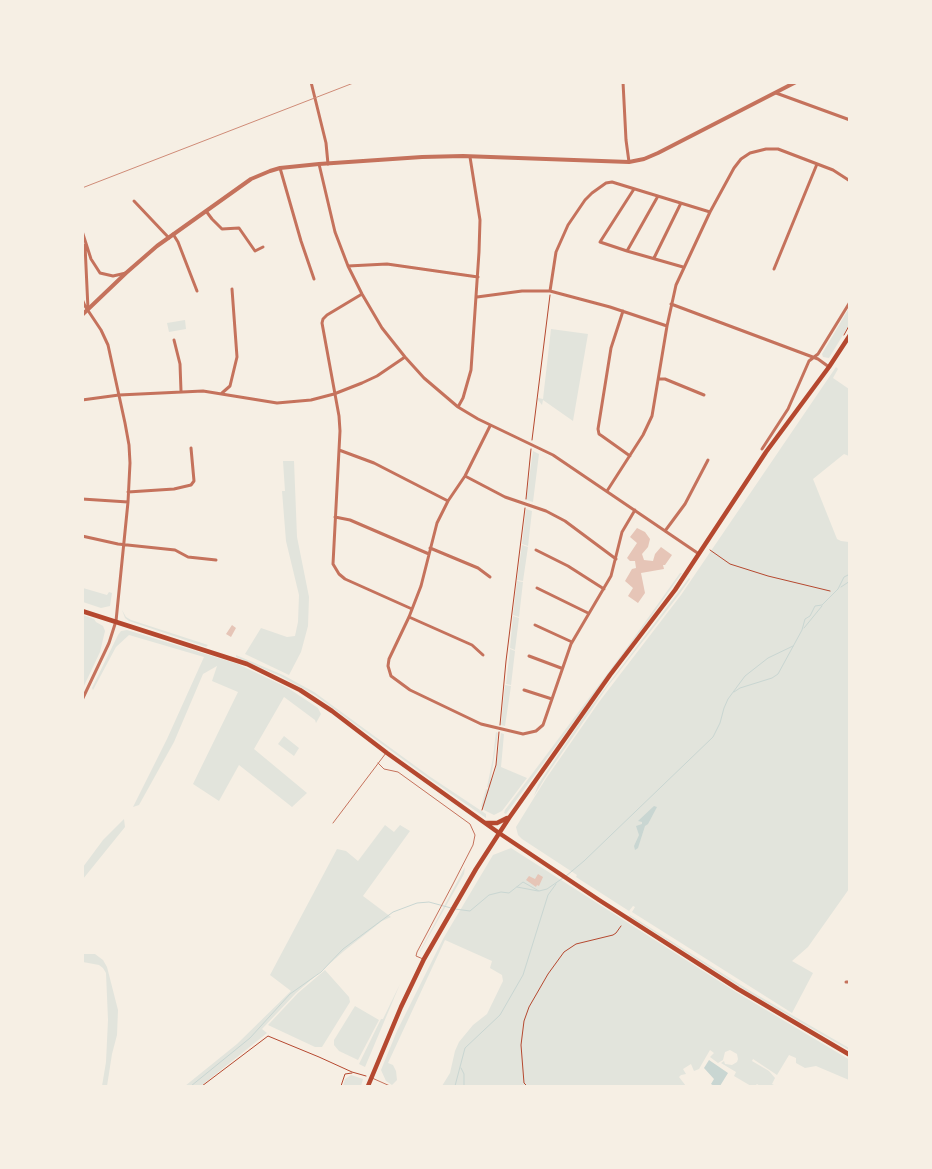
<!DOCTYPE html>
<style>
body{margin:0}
#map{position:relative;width:932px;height:1169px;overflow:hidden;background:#f6efe4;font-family:"Roboto Serif",serif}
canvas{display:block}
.frame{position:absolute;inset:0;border:84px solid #f6efe4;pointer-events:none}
</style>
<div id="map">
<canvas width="932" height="1169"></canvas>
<div class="frame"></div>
</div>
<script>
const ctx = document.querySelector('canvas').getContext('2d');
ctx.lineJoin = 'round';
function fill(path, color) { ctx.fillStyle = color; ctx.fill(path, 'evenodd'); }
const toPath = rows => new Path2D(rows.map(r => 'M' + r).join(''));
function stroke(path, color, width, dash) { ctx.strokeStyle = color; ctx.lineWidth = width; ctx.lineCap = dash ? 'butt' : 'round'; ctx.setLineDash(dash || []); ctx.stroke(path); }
fill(toPath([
 [849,308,849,325,829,358,823,357,822,354],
 [185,320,186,329,169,332,167,323],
 [551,329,588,334,573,421,543,400,542,405,538,400,538,398,543,399],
 [836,367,838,369,833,378,849,389,849,456,844,454,813,479,837,539,841,541,849,542,849,889,808,947,792,961,813,973,792,1013,632,912,635,907,633,906,629,911,576,877,577,875,522,839,518,835,516,827,545,780,599,702,681,595],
 [533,451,539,454,546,458,549,460,539,454,533,502,526,500],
 [283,461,294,461,297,537,309,597,308,626,301,652,289,675,245,654,261,628,287,637,295,636,298,622,299,595,286,541,282,491,285,491],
 [526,509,532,511,528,546,522,544],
 [522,545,528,547,523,581,517,580],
 [680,573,682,573,648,621,506,814,504,813,505,810,628,646],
 [689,578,690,579,678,596,608,686,548,773,534,796,538,785,543,777,587,712],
 [517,581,523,582,519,617,513,615],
 [83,588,107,595,109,592,112,593,110,606,101,608,83,602],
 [122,610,126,617,131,620,208,645,206,647,129,621,125,618],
 [83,615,94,619,96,622,103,626,105,631,100,652,83,688],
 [513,616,519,618,515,650,510,648],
 [127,630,238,664,288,688,318,708,321,714,316,723,315,720,284,697,254,749,307,793,292,807,239,765,219,801,193,784,238,692,212,681,217,666,203,674,174,742,139,805,133,807,167,739,204,657,129,635,116,647,93,690,92,688,118,635,121,631],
 [510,649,515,651,511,685,506,684],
 [236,655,283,675,314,692,429,776,486,814,486,818,431,780,315,695,280,676,236,657],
 [505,685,511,686,505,726,501,725],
 [496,732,498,733,490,784,495,772,501,733,504,734,501,767,527,778,502,811,494,815,484,810,481,806,486,789,489,790,490,788,487,787,493,758],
 [284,736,299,748,294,756,278,744],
 [124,819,125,827,83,879,83,867,103,840],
 [385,825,394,832,400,825,410,831,363,896,391,917,382,921,344,951,296,993,262,1029,267,1033,201,1086,185,1086,237,1044,291,991,270,975,337,849,346,851,358,861],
 [511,848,736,992,850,1060,849,1080,816,1066,805,1068,796,1063,796,1058,789,1055,777,1075,753,1059,752,1061,769,1071,775,1078,772,1084,776,1086,760,1086,757,1084,755,1086,751,1086,734,1076,736,1072,721,1063,724,1061,725,1064,732,1065,737,1062,738,1059,737,1054,730,1050,725,1052,723,1060,718,1063,710,1057,714,1053,710,1050,699,1069,694,1071,691,1064,683,1069,686,1074,681,1075,679,1077,686,1086,442,1086,450,1073,455,1051,459,1042,473,1025,487,1014,503,981,502,975,490,968,492,961,445,940,388,1063,393,1065,396,1071,397,1080,392,1085,386,1081,381,1070,397,1031,443,939,493,855],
 [465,867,464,874,420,952,420,951],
 [630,915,752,992,849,1048,849,1050,753,995,629,916],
 [82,954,95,954,103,960,107,967,118,1010,117,1035,112,1054,107,1086,102,1086,106,1062,108,1020,106,973,103,968,99,965,83,962],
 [325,970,349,997,350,1002,322,1047,315,1047,268,1025,298,993],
 [400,984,365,1067,359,1064,381,1019,383,1019],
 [355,1006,379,1020,358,1060,339,1051,334,1045,334,1040],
 [351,1075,363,1079,361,1086,343,1086,345,1079]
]), '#e2e4dc');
fill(toPath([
 [654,806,657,807,648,824,645,826,638,848,635,850,634,846,639,835,636,826,642,824,642,822,638,821],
 [709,1060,728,1073,720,1086,714,1086,711,1084,714,1079,704,1068]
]), '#c9d6d2');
stroke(toPath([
 [841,587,850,581],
 [804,628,822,606],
 [734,692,740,688,772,678,778,674,802,630,805,619,810,616,815,606,822,605,838,589,844,577,850,574],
 [566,876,584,861,713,737,720,723,724,708,728,699,745,676,768,658,793,646],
 [517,887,538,891],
 [455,909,470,911,489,895,501,892,509,893,523,882,539,891,547,889,563,878],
 [461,1068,464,1074,464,1086],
 [191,1086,250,1038,290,994,321,972,343,949,393,912,417,903,429,902,451,908],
 [455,1086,465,1048,500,1015,523,975,548,895,556,884]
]), '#c9d6d2', 1);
fill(toPath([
 [637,528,645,532,650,539,648,547,642,554,644,560,653,561,655,554,661,547,672,555,665,565,663,565,664,569,641,573,645,593,638,603,628,596,633,588,625,581,632,569,636,568,635,561,630,561,627,558,637,543,630,537],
 [232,625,236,628,231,637,226,634],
 [538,874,543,877,539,886,537,885,536,887,526,880,529,876,535,879]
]), '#e6c5b7');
stroke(toPath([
 [844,335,850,324],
 [532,440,550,295],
 [526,499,531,449],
 [710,550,730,564,768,576,830,591],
 [500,725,506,661,525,508],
 [482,810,496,765,499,732],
 [202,1086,268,1036,319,1057,352,1072,366,1076],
 [341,1086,345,1074,352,1073],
 [527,1086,524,1083,521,1045,524,1021,529,1007,548,974,564,952,576,944,613,935,616,933,621,926]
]), '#b5482f', 1);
stroke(toPath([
 [378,763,384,769,398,772,470,824,475,835,473,845,453,884,417,952,416,956,423,959],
 [333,823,386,753],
 [372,1078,390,1086]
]), '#c5725c', 1);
stroke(toPath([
 [311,82,326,143,328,164],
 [623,82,626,140,629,162],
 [776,93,850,120],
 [319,164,335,232,348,266,362,294,382,328,405,357,424,378,458,407,478,419,553,455,699,554],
 [280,168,301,241,314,279],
 [634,189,600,242,627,251,683,267],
 [134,201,169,238],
 [206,211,212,219,222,229,239,228,255,251,263,247],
 [82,231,91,259,100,273,113,276,126,273],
 [173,234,178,242,197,291],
 [85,245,88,309],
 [627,251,658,196],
 [654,258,681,203],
 [348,266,387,264,478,277],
 [774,269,817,164],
 [550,291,556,252,568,225,585,200,592,193,606,183,612,182,710,212],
 [362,294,327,315,323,319,322,323,339,416,340,431,333,564,339,574,345,579,412,609],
 [477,297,522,291,550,291,610,307,667,326],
 [82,299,85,306,101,330,108,345,125,423,129,445,130,463,128,502,116,621,109,643,82,700],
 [671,304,818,359,829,367],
 [623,311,611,348,598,429,599,434,602,436,630,456],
 [174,340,180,364,181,391],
 [659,379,665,379,704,395],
 [222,393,230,386,237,357,232,289],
 [82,400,119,395,203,391,277,403,311,400,334,394,362,383,377,376,405,357],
 [458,407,463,398,471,370,479,252,480,220,470,157],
 [490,426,465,476,448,501,437,523,421,586,409,617,389,659,388,666,391,676,410,690,481,724,523,734,536,731,543,725,571,644,611,576,622,532,635,510],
 [762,449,788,409,809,361,818,354,850,302],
 [339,450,374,463,448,501],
 [465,476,505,497,546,511,565,521,616,559],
 [607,491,643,435,652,416,667,326,676,285,710,212,734,168,741,159,750,153,766,149,778,149,833,170,850,181],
 [128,492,174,489,191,485,194,481,191,448],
 [82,499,128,502],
 [335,517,350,520,429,554],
 [665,531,685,504,708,460],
 [82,536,118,544,175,550,188,557,216,560],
 [430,548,478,568,490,577],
 [536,550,568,566,604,589],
 [537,588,588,613],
 [409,617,472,645,483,655],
 [535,625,572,642],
 [529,656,561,668],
 [524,690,552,699],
 [846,982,850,982]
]), '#c5725c', 3);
stroke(toPath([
 [82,315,126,273,157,246,251,179,270,171,280,168,319,164,422,157,463,156,629,162,644,159,658,153,796,82]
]), '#c5725c', 4);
stroke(toPath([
 [82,611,247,664,300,690,332,711,387,753,499,833,599,900,738,989,850,1055],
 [486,823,497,823,507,818],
 [368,1086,401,1007,424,959,476,869,509,818,610,675,675,590,766,452,829,367,850,335]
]), '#b5482f', 4.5);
stroke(toPath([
 [82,188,356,82]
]), '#cf8b77', 1);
</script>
